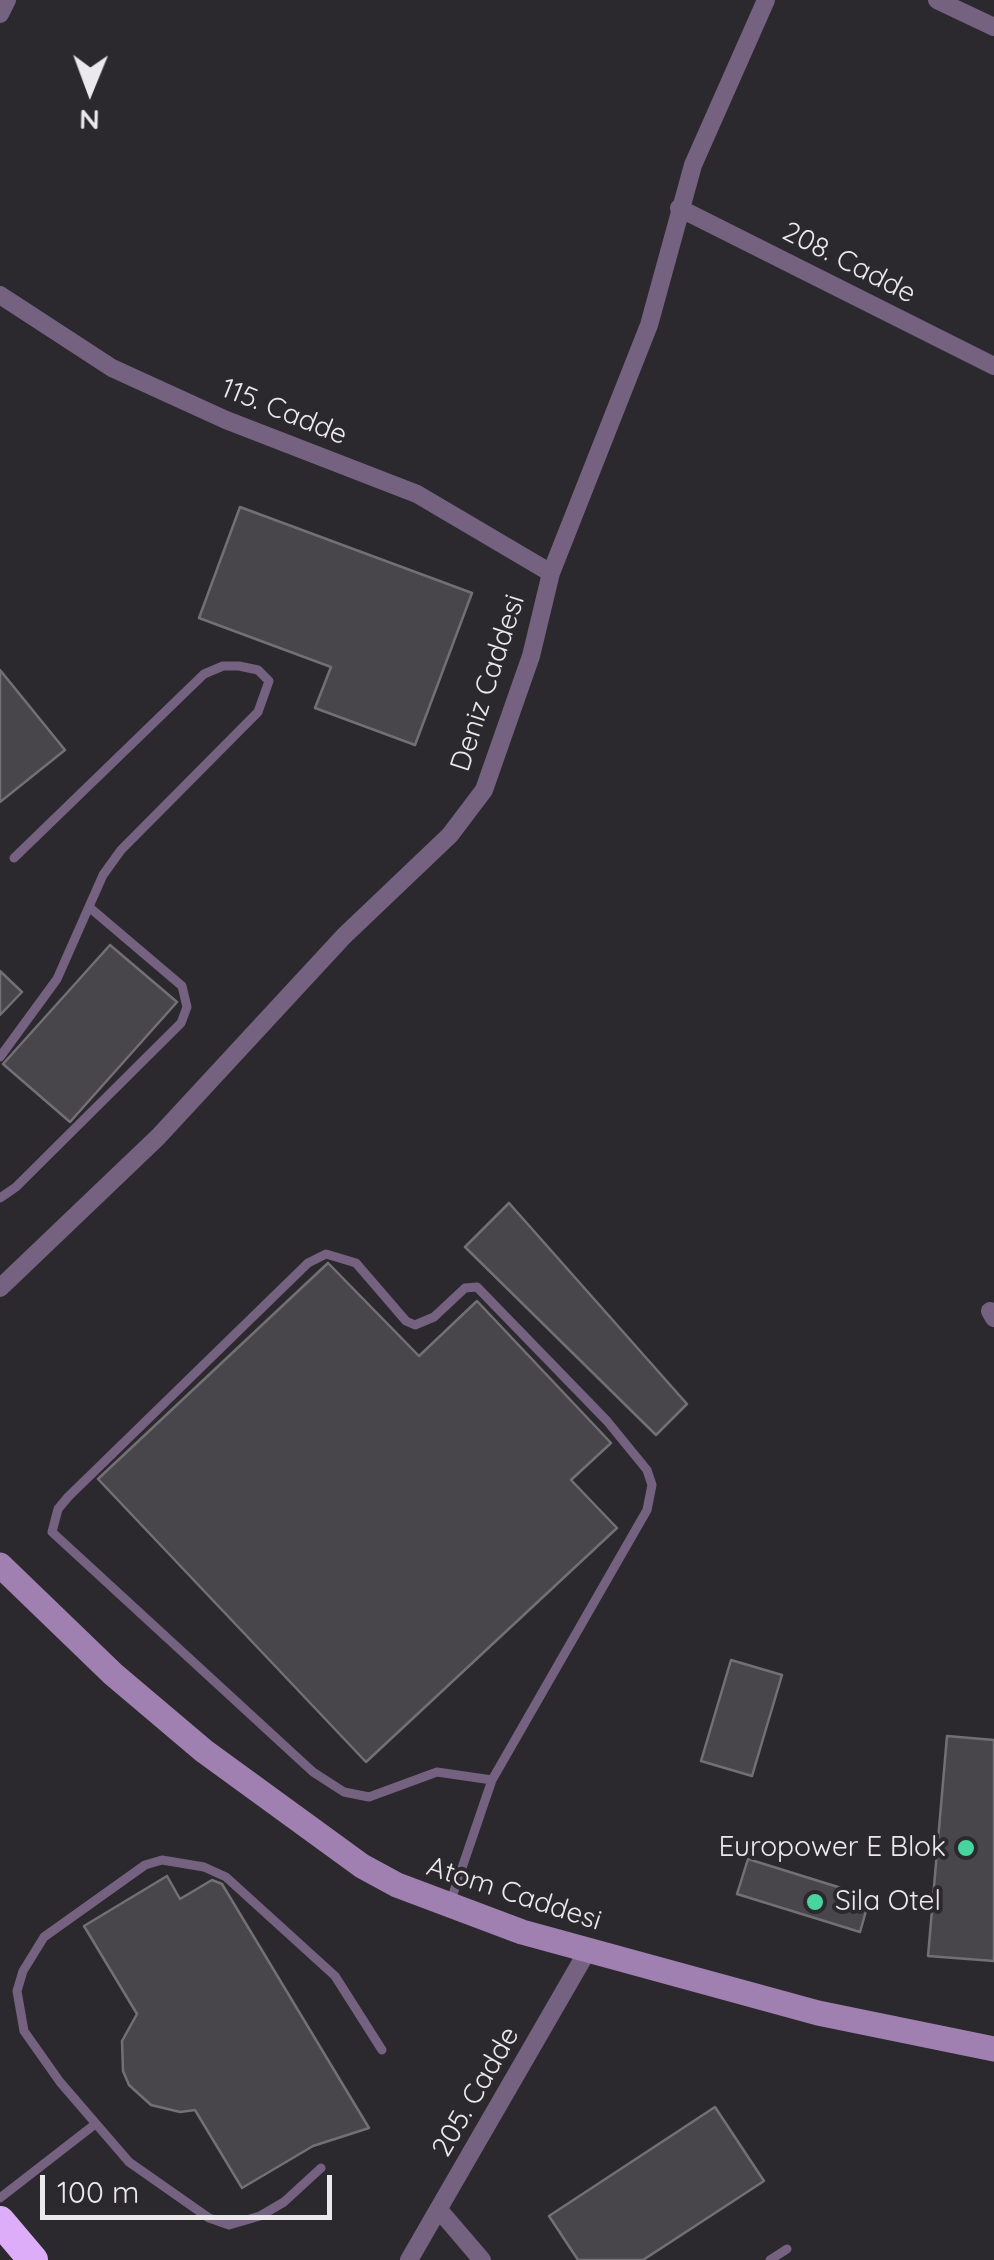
<!DOCTYPE html>
<style>
body{margin:0}
#map{position:relative;width:994px;height:2260px;overflow:hidden;background:#2c292e;font-family:Quicksand,sans-serif}
canvas{display:block}
.north{position:absolute;left:40px;top:40px;width:100px;height:100px;-webkit-text-stroke:8px #2c292e;paint-order:stroke;rotate:181deg;font-size:28px;font-weight:700;line-height:40px;text-align:center;color:#ebe9ec}
.north::after{content:'';display:block;margin:auto;width:35px;height:45px;background:#ebe9ec;clip-path:polygon(50% 0,100% 100%,50% 72%,0 100%)}
.scale{position:absolute;left:40px;top:2175px;width:292px;height:45px;box-sizing:border-box;border:5px solid #ebe9ec;border-top:0;padding-left:12px;font-size:30px;line-height:35px;white-space:nowrap;color:#ebe9ec;-webkit-text-stroke:8px #2c292e;paint-order:stroke}
</style>
<div id="map">
<canvas width="994" height="2260"></canvas>
<div class="north">N</div>
<div class="scale">100 m</div>
</div>
<script>
const ctx = document.querySelector('canvas').getContext('2d');
ctx.lineJoin = 'round';
function fill(path, color) { ctx.fillStyle = color; ctx.fill(path, 'evenodd'); }
const toPath = rows => new Path2D(rows.map(r => 'M' + r).join(''));
function stroke(path, color, width, dash) { ctx.strokeStyle = color; ctx.lineWidth = width; ctx.lineCap = dash ? 'butt' : 'round'; ctx.setLineDash(dash || []); ctx.stroke(path); }
function drawText(font, color, halo, rows, align = 'center') {
  ctx.font = font + ' Quicksand,sans-serif'; ctx.lineWidth = 8; ctx.setLineDash([]); ctx.textBaseline = 'middle'; ctx.strokeStyle = halo; ctx.fillStyle = color; for (const [text, x, y, turn = 0] of rows) {
    ctx.save(); ctx.translate(x, y); ctx.rotate((+turn || 0) * Math.PI / 180); ctx.textAlign = isNaN(turn) ? turn : align; if (halo) ctx.strokeText(text, 0, 0); ctx.fillText(text, 0, 0); ctx.restore();
  }
}
const building = toPath([
 [240,507,472,593,415,745,315,708,331,667,199,618,240,507],
 [0,670,65,750,0,802,0,670],
 [110,945,177,1002,70,1122,3,1064,110,945],
 [0,971,22,992,0,1015,0,971],
 [509,1203,687,1404,656,1435,465,1247,509,1203],
 [328,1263,419,1356,477,1301,611,1443,571,1480,617,1528,366,1762,98,1479,328,1263],
 [731,1660,782,1675,752,1776,701,1761,731,1660],
 [947,1736,994,1740,994,1961,928,1956,947,1736],
 [748,1859,870,1897,860,1932,737,1894,748,1859],
 [167,1876,180,1899,212,1880,222,1884,369,2128,313,2146,242,2188,195,2110,180,2112,151,2105,129,2085,123,2071,122,2041,137,2014,84,1926,167,1876],
 [715,2107,764,2181,643,2260,578,2260,549,2216,715,2107]
]);
fill(building, '#49464b');
stroke(building, '#737075', 2.5);
stroke(toPath([
 [0,1057,57,979,103,875,121,850,258,712,269,681,258,670,239,666,223,666,204,674,14,858],
 [0,1198,16,1187,181,1023,187,1007,182,986,89,907],
 [451,1900,492,1780,647,1510,652,1485,647,1470,607,1421,477,1287,465,1288,434,1317,415,1325,406,1321,356,1263,326,1254,308,1263,68,1497,58,1509,52,1532,313,1772,344,1792,369,1797,437,1772,492,1780],
 [321,2168,284,2202,260,2216,229,2225,209,2218,129,2162,60,2082,24,2031,17,1991,23,1971,44,1937,145,1865,162,1860,204,1867,226,1877,335,1976,382,2050],
 [0,2198,94,2125],
 [770,2260,787,2249]
]), '#756280', 9);
stroke(toPath([
 [937,0,994,27],
 [0,14,7,0],
 [679,208,994,366],
 [0,295,112,368,226,420,417,494,551,573],
 [0,1288,158,1137,344,936,450,835,484,790,531,656,551,573,649,325,693,165,766,0],
 [990,1311,994,1318],
 [440,2211,482,2260],
 [409,2260,588,1950]
]), '#756280', 18);
stroke(toPath([
 [0,1565,113,1674,204,1751,362,1866,397,1885,522,1932,818,2013,994,2049]
]), '#a080b1', 25);
stroke(toPath([
 [0,2221,33,2260]
]), '#deadf9', 30);
for (const [x, y, r, color] of [
 [966,1848,10,"#48d49d"],
 [815,1902,10,"#48d49d"]
]) { const dot = new Path2D(); dot.arc(x, y, r, 0, 2 * Math.PI); ctx.fillStyle = color; ctx.fill(dot); stroke(dot, '#2c292e', 4); }
drawText('28px', '#ebe9ec', '#2c292e', [
 ["208. Cadde",849,263,27],
 ["115. Cadde",284,412,22],
 ["Deniz Caddesi",488,683,-72],
 ["Atom Caddesi",514,1894,18],
 ["205. Cadde",476,2092,-60]
]);
drawText('28px', '#ebe9ec', '#2c292e', [
 ["Europower E Blok",946,1848],
 ["Sila Otel",835,1902,"left"]
], 'right');
</script>
